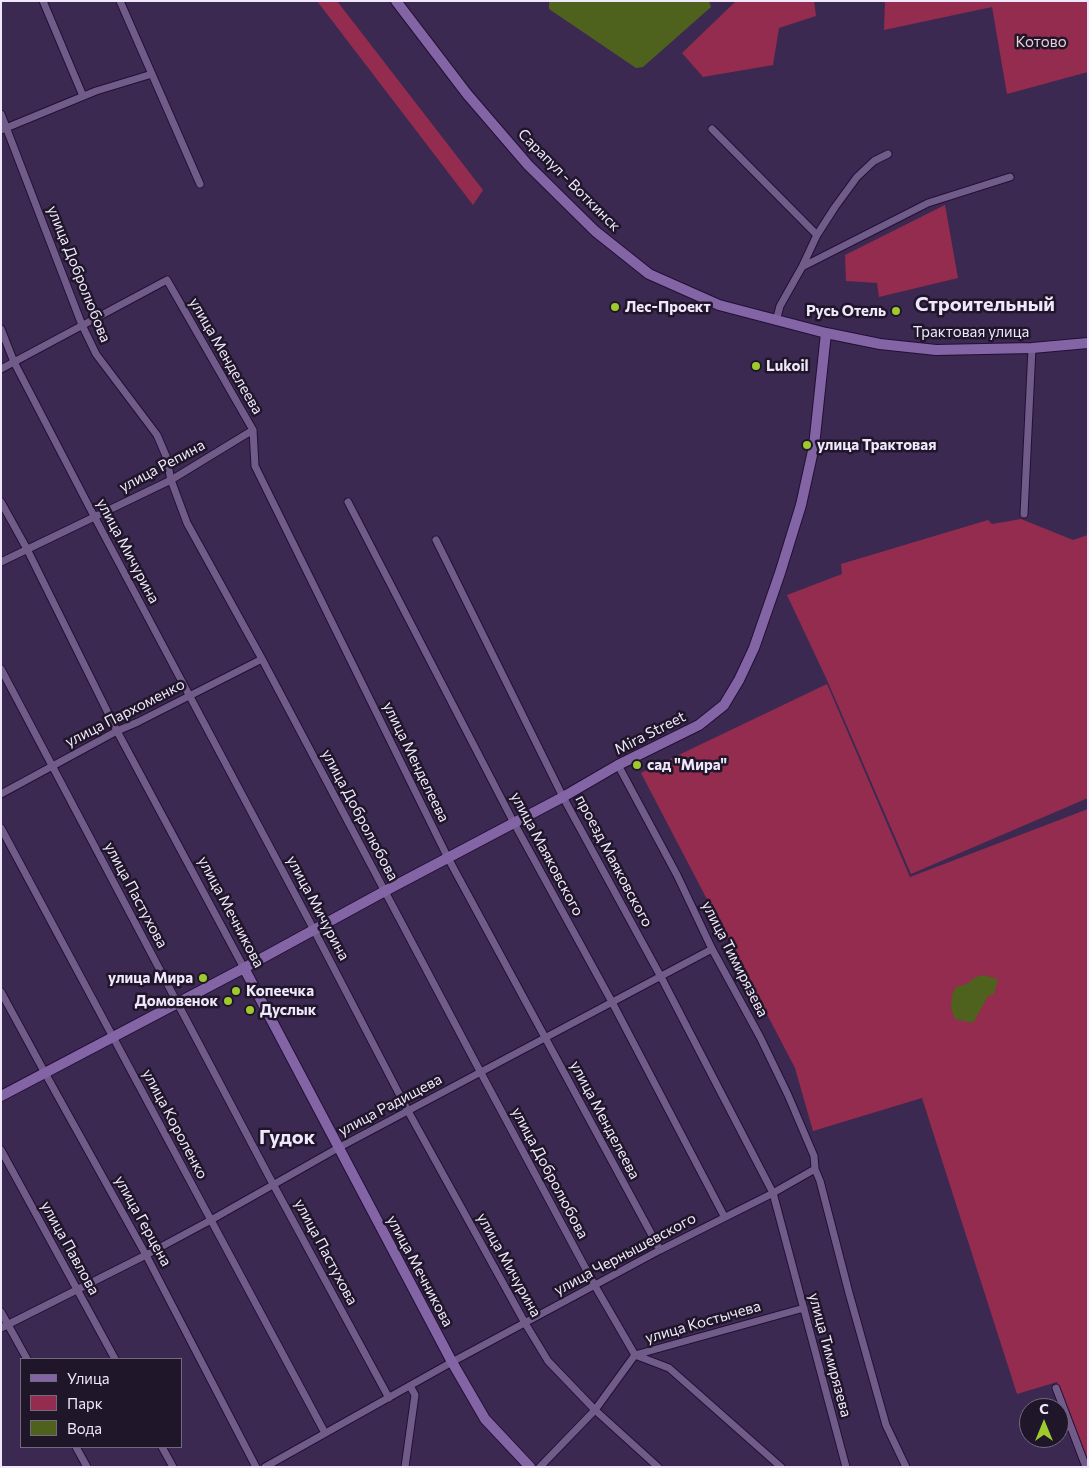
<!DOCTYPE html>
<meta charset="utf-8">
<style>
body{margin:0}
#map{position:relative;width:1089px;height:1468px;overflow:hidden;background:#3c2951;font-family:Commissioner,sans-serif}
canvas{display:block}
.frame{position:absolute;inset:0;border:2px solid #f0e7fc;pointer-events:none}
.legend{position:absolute;left:20px;top:1358px;width:162px;height:90px;box-sizing:border-box;background:#1f1729;border:1px solid #736a7d;margin:0;padding:6px 9px;list-style:none;font-size:15px;color:#f0e7fc}
.legend li{display:flex;align-items:center;gap:10px;height:25px}
.legend b{width:25px;border:1px solid #736a7d}
.north{position:absolute;left:1019px;top:1398px;width:50px;height:50px;box-sizing:border-box;background:#1f1729;border:1px solid #736a7d;border-radius:50%;rotate:0deg;font-size:14px;font-weight:700;line-height:20px;text-align:center;color:#f0e7fc}
.north::after{content:'';display:block;margin:auto;width:18px;height:22px;background:#9fca2e;clip-path:polygon(50% 0,100% 100%,50% 72%,0 100%)}
</style>
<div id="map">
<canvas width="1089" height="1468"></canvas>
<div class="frame"></div>
<ul class="legend">
<li><b style="height:6px;background:#8365a5"></b>Улица</li>
<li><b style="height:14px;background:#932c4e"></b>Парк</li>
<li><b style="height:14px;background:#4e621e"></b>Вода</li>
</ul>
<div class="north">С</div>
</div>
<script>
const ctx = document.querySelector('canvas').getContext('2d');
ctx.lineJoin = 'round';
function fill(path, color) { ctx.fillStyle = color; ctx.fill(path, 'evenodd'); }
const toPath = rows => new Path2D(rows.map(r => 'M' + r).join(''));
function stroke(path, color, width, dash) { ctx.strokeStyle = color; ctx.lineWidth = width; ctx.lineCap = dash ? 'butt' : 'round'; ctx.setLineDash(dash || []); ctx.stroke(path); }
function drawText(font, color, halo, rows, align = 'center') {
  ctx.font = font + ' Commissioner,sans-serif'; ctx.lineWidth = 5; ctx.setLineDash([]); ctx.textBaseline = 'middle'; ctx.strokeStyle = halo; ctx.fillStyle = color; for (const [text, x, y, turn = 0] of rows) {
    ctx.save(); ctx.translate(x, y); ctx.rotate((+turn || 0) * Math.PI / 180); ctx.textAlign = isNaN(turn) ? turn : align; if (halo) ctx.strokeText(text, 0, 0); ctx.fillText(text, 0, 0); ctx.restore();
  }
}
fill(toPath([
 [317,1,337,1,483,190,473,205],
 [736,1,814,1,816,16,779,28,773,65,703,77,682,53],
 [885,1,1087,1,1088,72,1007,94,992,7,884,30],
 [945,205,958,278,879,297,877,283,846,281,845,255],
 [1021,519,1073,540,1088,535,1088,798,911,874,827,680,787,595,842,574,841,564,988,520,992,524],
 [827,684,910,877,1088,809,1088,1467,1085,1467,1057,1382,1017,1394,922,1098,813,1131,795,1068,641,773]
]), '#932c4e');
fill(toPath([
 [549,1,709,1,711,7,643,67,636,68,549,9],
 [982,975,998,979,994,994,988,996,973,1023,955,1019,951,1008,952,995,956,987,967,984,974,978]
]), '#4e621e');
const minor = toPath([
 [43,1,83,96],
 [120,1,200,184],
 [1,114,82,325,96,354,157,435,166,456,171,480,187,523,262,659,481,1073,595,1286,635,1355,669,1368,781,1467],
 [712,129,817,235],
 [1,130,96,91,152,74],
 [802,267,928,203,1010,177],
 [776,321,780,306,802,267,817,235,835,207,857,177,874,161,888,154],
 [1,329,14,362,94,516,314,930,408,1111,525,1323,548,1361,595,1410,658,1467],
 [1,369,167,280,253,430,255,466,448,858,660,1250],
 [1,502,27,549,117,731,244,968],
 [348,502,514,823,612,1002,724,1216],
 [1024,514,1032,348],
 [436,540,563,797,661,977,773,1193,846,1467],
 [1,562,171,480,253,430],
 [1,669,273,1184,389,1398],
 [618,765,677,875,712,949,760,1037,788,1095,814,1156,815,1169,820,1181,849,1293,886,1425,906,1467],
 [1,794,117,731,138,722,262,659],
 [1,828,325,1433],
 [1,992,45,1073,146,1255,256,1467],
 [1,1150,115,1359],
 [1,1312,27,1359],
 [1,1328,146,1255,211,1220,338,1148,712,949],
 [1056,1388,1086,1467],
 [76,1447,87,1467],
 [162,1447,173,1467],
 [265,1467,452,1362,660,1250,773,1193,815,1169],
 [405,1467,415,1395,410,1386],
 [540,1467,595,1410,635,1355,804,1308]
]);
const secondary = toPath([
 [396,1,467,94,528,165,595,231,649,274,719,305,826,333,880,344,936,350,1032,348,1088,343],
 [244,968,452,1362,485,1419,530,1467],
 [1,1096,244,968,385,891,563,797,618,765,699,725,724,705,739,680,754,648,780,573,801,505,814,446,826,333]
]);
stroke(minor, '#230f36', 9);
stroke(secondary, '#230f36', 12);
stroke(minor, '#715c89', 7);
stroke(secondary, '#8365a5', 10);
for (const [x, y, r, color] of [
 [615,307,5,"#9fca2e"],
 [896,311,5,"#9fca2e"],
 [756,366,5,"#9fca2e"],
 [807,445,5,"#9fca2e"],
 [637,765,5,"#9fca2e"],
 [203,978,5,"#9fca2e"],
 [236,991,5,"#9fca2e"],
 [228,1001,5,"#9fca2e"],
 [250,1010,5,"#9fca2e"]
]) { const dot = new Path2D(); dot.arc(x, y, r, 0, 2 * Math.PI); ctx.fillStyle = color; ctx.fill(dot); stroke(dot, '#1f1729', 2); }
drawText('15px', '#eecdd3', '#1f1729', [
 ["Котово",1041,42]
]);
drawText('15px', '#f0e7fc', '#1f1729', [
 ["Сарапул - Воткинск",569,180,45],
 ["улица Добролюбова",79,274,68],
 ["Трактовая улица",971,332],
 ["улица Менделеева",226,356,60],
 ["улица Репина",162,466,-28],
 ["улица Мичурина",128,551,62],
 ["улица Пархоменко",125,713,-27],
 ["Mira Street",650,733,-27],
 ["улица Менделеева",416,762,64],
 ["улица Добролюбова",360,815,62],
 ["улица Маяковского",547,854,62],
 ["проезд Маяковского",614,861,62],
 ["улица Пастухова",136,895,62],
 ["улица Мичурина",318,908,62],
 ["улица Мечникова",231,912,62],
 ["улица Тимирязева",735,959,63],
 ["улица Радищева",390,1105,-28],
 ["улица Менделеева",605,1120,62],
 ["улица Короленко",175,1124,62],
 ["улица Добролюбова",550,1173,62],
 ["улица Герцена",143,1221,61],
 ["улица Павлова",70,1248,61],
 ["улица Пастухова",326,1252,62],
 ["улица Чернышевского",625,1254,-28],
 ["улица Мичурина",509,1265,61],
 ["улица Мечникова",420,1271,62],
 ["улица Костычева",703,1322,-16],
 ["улица Тимирязева",830,1355,75]
]);
drawText('bold 15px', '#f0e7fc', '#1f1729', [
 ["Лес-Проект",625,307],
 ["Русь Отель",886,311,"right"],
 ["Lukoil",766,366],
 ["улица Трактовая",817,445],
 ["сад \"Мира\"",647,765],
 ["улица Мира",193,978,"right"],
 ["Копеечка",246,991],
 ["Домовенок",218,1001,"right"],
 ["Дуслык",260,1010]
], 'left');
drawText('bold 20px', '#f0e7fc', '#1f1729', [
 ["Строительный",985,304],
 ["Гудок",287,1137]
]);
</script>
